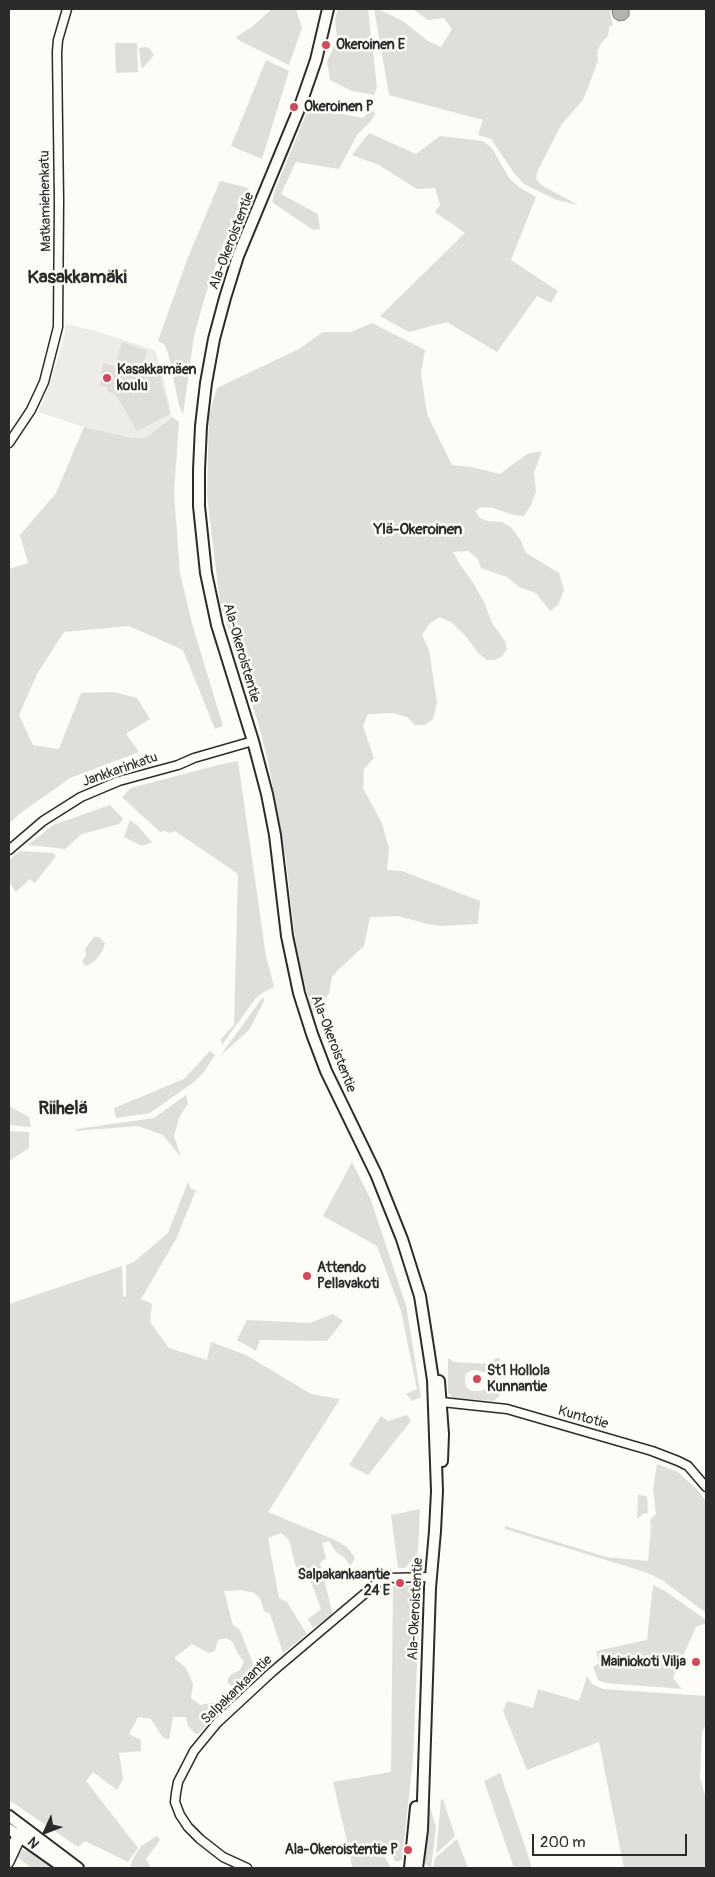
<!DOCTYPE html>
<meta charset="utf-8">
<style>
body{margin:0}
#map{position:relative;width:715px;height:1877px;overflow:hidden;background:#fdfcf7;font-family:Pangolin,sans-serif}
canvas{display:block}
.frame{position:absolute;inset:0;border:10px solid #2b2b2b;pointer-events:none}
.north{position:absolute;left:20px;top:1807px;width:50px;height:50px;-webkit-text-stroke:4px #fdfcf7;paint-order:stroke;rotate:227deg;font-size:14px;font-weight:700;line-height:20px;text-align:center;color:#2b2b2b}
.north::after{content:'';display:block;margin:auto;width:18px;height:22px;background:#2b2b2b;clip-path:polygon(50% 0,100% 100%,50% 72%,0 100%)}
.scale{position:absolute;left:532px;top:1834px;width:155px;height:22px;box-sizing:border-box;border:2px solid #2b2b2b;border-top:0;padding-left:6px;font-size:15px;line-height:18px;white-space:nowrap;color:#2b2b2b;-webkit-text-stroke:4px #fdfcf7;paint-order:stroke}
</style>
<div id="map">
<canvas width="715" height="1877"></canvas>
<div class="frame"></div>
<div class="north">N</div>
<div class="scale">200 m</div>
</div>
<script>
const ctx = document.querySelector('canvas').getContext('2d');
ctx.lineJoin = 'round';
function fill(path, color) { ctx.fillStyle = color; ctx.fill(path, 'evenodd'); }
const toPath = rows => new Path2D(rows.map(r => 'M' + r).join(''));
function stroke(path, color, width, dash) { ctx.strokeStyle = color; ctx.lineWidth = width; ctx.lineCap = dash ? 'butt' : 'round'; ctx.setLineDash(dash || []); ctx.stroke(path); }
function drawText(font, color, halo, rows, align = 'center') {
  ctx.font = font + ' Pangolin,sans-serif'; ctx.lineWidth = 5; ctx.setLineDash([]); ctx.textBaseline = 'middle'; ctx.strokeStyle = halo; ctx.fillStyle = color; for (const [text, x, y, turn = 0] of rows) {
    ctx.save(); ctx.translate(x, y); ctx.rotate((+turn || 0) * Math.PI / 180); ctx.textAlign = isNaN(turn) ? turn : align; if (halo) ctx.strokeText(text, 0, 0); ctx.fillText(text, 0, 0); ctx.restore();
  }
}
fill(toPath([
 [66,324,95,331,155,350,162,372,172,416,145,438,133,438,84,427,38,412,50,384,62,343]
]), '#edece8');
fill(toPath([
 [272,9,296,9,302,28,289,65,240,41,236,37,253,26],
 [338,9,368,9,377,87,374,95,352,91,330,80,327,62,337,39,335,19],
 [374,9,378,9,403,21,428,41,441,47,452,29,444,18,428,20,413,9,611,9,610,13,613,25,609,27,608,36,602,42,597,51,598,60,591,80,583,100,561,125,537,172,536,179,541,185,578,205,557,200,524,184,514,173,491,139,478,135,483,120,389,95],
 [137,43,138,72,116,73,115,43],
 [145,47,149,48,154,55,143,68,141,67,139,48],
 [266,60,289,71,262,159,231,146],
 [309,107,362,118,371,111,376,113,370,122,357,135,339,169,296,162,281,194,318,214,320,229,313,230,272,202,275,190],
 [369,133,416,154,440,136,483,141,492,148,509,178,520,188,536,197,511,260,558,291,551,303,537,296,497,352,447,322,409,332,380,316,465,233,435,212,440,205,435,188,417,189,379,165,352,155],
 [220,181,249,188,224,242,206,293,194,336,183,414,179,405,168,353,164,344,158,341,187,260],
 [372,323,425,350,421,373,427,414,452,465,471,467,500,474,527,454,542,451,534,473,536,492,531,505,524,516,514,515,493,508,481,507,475,511,480,518,488,521,502,522,512,528,521,541,526,553,559,573,564,590,558,605,550,611,536,593,519,587,507,577,481,568,478,559,468,551,453,552,459,563,472,581,484,602,492,623,505,641,507,649,502,656,495,660,487,660,478,653,465,635,451,622,440,617,430,623,422,635,429,650,437,703,433,719,425,725,415,725,407,717,393,713,368,714,363,726,374,758,364,769,363,788,382,823,389,848,387,870,402,871,480,901,478,924,441,926,428,924,398,916,370,917,364,946,338,970,332,977,329,994,312,1013,296,948,286,859,268,761,260,729,220,603,207,495,209,414,217,388,299,349,323,332,351,332],
 [122,342,147,351,144,364,159,372,170,414,137,431,116,395,108,391,107,387,100,386,103,363,115,366],
 [172,417,179,422,174,493,180,573,193,627,223,726,215,729,183,650,129,626,64,632,37,674,19,715,33,745,59,749,81,693,113,692,137,698,150,719,126,734,139,752,70,778,18,815,9,824,9,569,28,563,20,535,56,493,84,427,133,438,145,438],
 [238,761,266,956,274,987,262,993,255,999,222,1045,221,1039,234,1025,238,874,175,831,171,833,164,831,160,832,122,797,131,788,222,764],
 [110,805,123,819,119,824,82,834,65,849,28,845,53,825],
 [130,820,138,826,152,842,142,846,124,837],
 [20,851,53,853,56,856,35,883,30,879,16,892,9,882,9,860],
 [94,937,99,937,105,943,103,950,95,961,86,966,82,962,86,956,85,949],
 [263,997,264,1001,249,1030,220,1056],
 [210,1051,215,1055,204,1072,194,1082,150,1113,116,1118,114,1108,184,1079],
 [186,1095,188,1103,179,1118,174,1136,181,1157,163,1135,138,1126,75,1131,77,1129,154,1118],
 [9,1106,29,1117,31,1127,9,1125],
 [9,1131,29,1132,29,1148,9,1161],
 [352,1162,371,1200,406,1305,421,1397,412,1401,406,1394,417,1389,401,1311,377,1246,323,1216],
 [188,1182,191,1189,196,1190,176,1239,141,1299,152,1304,150,1322,169,1348,207,1360,211,1342,246,1355,311,1394,340,1399,268,1512,335,1540,347,1547,355,1558,350,1566,345,1558,336,1552,329,1541,322,1543,326,1558,320,1563,333,1615,313,1628,308,1619,321,1609,307,1571,296,1567,289,1540,281,1533,268,1538,279,1598,287,1602,307,1634,283,1653,270,1614,264,1611,260,1598,254,1593,242,1590,224,1591,233,1625,240,1630,257,1674,239,1692,227,1682,230,1675,240,1670,244,1662,237,1652,233,1642,226,1638,218,1640,215,1651,209,1653,192,1644,174,1658,186,1668,193,1684,191,1698,200,1705,222,1701,225,1705,197,1735,188,1726,186,1717,173,1717,169,1739,165,1739,161,1735,151,1719,138,1717,129,1734,141,1740,141,1751,119,1753,123,1779,117,1790,93,1772,86,1781,138,1848,128,1862,85,1841,78,1847,9,1800,9,1304,122,1266,123,1296,126,1297,126,1265,134,1262,168,1233],
 [333,1314,343,1321,327,1341,260,1340,256,1351,237,1340,247,1320,310,1323],
 [448,1358,454,1362,491,1364,496,1358,500,1358,500,1372,497,1375,475,1370,470,1371,465,1375,465,1382,466,1387,471,1391,481,1391,497,1384,500,1386,499,1396,494,1401,454,1398,448,1393],
 [407,1415,411,1421,368,1475,349,1465,381,1416,388,1421],
 [657,1464,678,1472,698,1490,706,1501,706,1613,662,1580,645,1572,505,1529,505,1526,606,1557,648,1561,651,1527,650,1520,656,1514,653,1489],
 [638,1495,647,1496,648,1513,643,1514,637,1519],
 [420,1509,418,1552,405,1568,398,1568,391,1515],
 [416,1585,420,1592,413,1759,402,1860,396,1862,388,1850,383,1854,391,1868,352,1868,350,1854,333,1782,391,1772,393,1586],
 [653,1585,665,1591,706,1620,706,1625,704,1624,696,1627,673,1678,682,1689,605,1683,598,1680,593,1667,599,1663,596,1651,647,1640],
 [587,1676,592,1684,603,1689,706,1696,706,1724,702,1732,700,1778,706,1799,706,1868,624,1868,599,1742,527,1770,503,1711,507,1701,533,1708,538,1689,579,1701],
 [500,1773,523,1840,532,1868,514,1868,484,1781],
 [443,1799,455,1836,436,1854,441,1800],
 [429,1804,436,1827,431,1868,425,1864,422,1850],
 [157,1836,160,1840,146,1859,151,1868,130,1868,133,1859,141,1846],
 [457,1839,468,1868,433,1868,435,1858],
 [22,1850,31,1851,49,1866,49,1868,31,1868,16,1856]
]), '#dfdeda');
const water = toPath([
 [613,9,629,9,629,16,625,20,619,21,614,18,612,12,613,9]
]);
fill(water, '#b5b4b1');
stroke(water, '#7e7d7b', 1);
const minor = toPath([
 [9,443,31,410,44,382,58,327,59,201,57,52,58,40,67,9],
 [9,850,43,821,81,797,119,781,178,765,194,758,253,741],
 [442,1402,507,1409,652,1451,678,1461,688,1466,706,1487],
 [9,1850,19,1832],
 [9,1863,23,1833],
 [247,1868,223,1857,200,1839,188,1827,180,1815,175,1802,176,1793,178,1782,194,1751,217,1723,272,1672,382,1579,389,1578,430,1577]
]);
const major = toPath([
 [328,9,316,60,299,109,238,256,225,298,214,339,206,383,201,426,199,470,199,506,206,573,217,625,253,741,267,794,275,835,287,936,299,993,312,1034,326,1071,376,1174,402,1239,420,1296,428,1347,433,1380,437,1491,435,1531,430,1588,422,1830,417,1868],
 [439,1381,443,1434,442,1461],
 [9,1816,78,1868],
 [9,1829,64,1868],
 [410,1868,416,1807]
]);
stroke(minor, '#2b2b2b', 11);
stroke(major, '#2b2b2b', 14);
stroke(minor, '#fdfcf7', 8);
stroke(major, '#fdfcf7', 10);
for (const [x, y, r, color] of [
 [326,45,5,"#d1495b"],
 [294,107,5,"#d1495b"],
 [107,378,5,"#d1495b"],
 [307,1276,5,"#d1495b"],
 [477,1379,5,"#d1495b"],
 [400,1583,5,"#d1495b"],
 [696,1662,5,"#d1495b"],
 [408,1850,5,"#d1495b"]
]) { const dot = new Path2D(); dot.arc(x, y, r, 0, 2 * Math.PI); ctx.fillStyle = color; ctx.fill(dot); stroke(dot, '#fdfcf7', 2); }
drawText('bold 14px', '#2b2b2b', '#fdfcf7', [
 ["Okeroinen E",336,45],
 ["Okeroinen P",304,107],
 ["Kasakkamäen",117,370],
 ["koulu",117,386],
 ["Attendo",317,1268],
 ["Pellavakoti",317,1284],
 ["St1 Hollola",487,1371],
 ["Kunnantie",487,1387],
 ["Salpakankaantie",390,1575,"right"],
 ["24 E",390,1591,"right"],
 ["Mainiokoti Vilja",686,1662,"right"],
 ["Ala-Okeroistentie P",398,1850,"right"]
], 'left');
drawText('14px', '#2b2b2b', '#fdfcf7', [
 ["Matkamiehenkatu",46,201,-91],
 ["Ala-Okeroistentie",232,241,-69],
 ["Ala-Okeroistentie",241,653,74],
 ["Jankkarinkatu",120,770,-19],
 ["Ala-Okeroistentie",333,1044,69],
 ["Kuntotie",583,1418,16],
 ["Ala-Okeroistentie",416,1609,-87],
 ["Salpakankaantie",237,1690,-44]
]);
drawText('bold 15px', '#2b2b2b', '#fdfcf7', [
 ["Ylä-Okeroinen",418,530]
]);
drawText('bold 19px', '#2b2b2b', '#fdfcf7', [
 ["Kasakkamäki",77,278],
 ["Riihelä",63,1109]
]);
</script>
